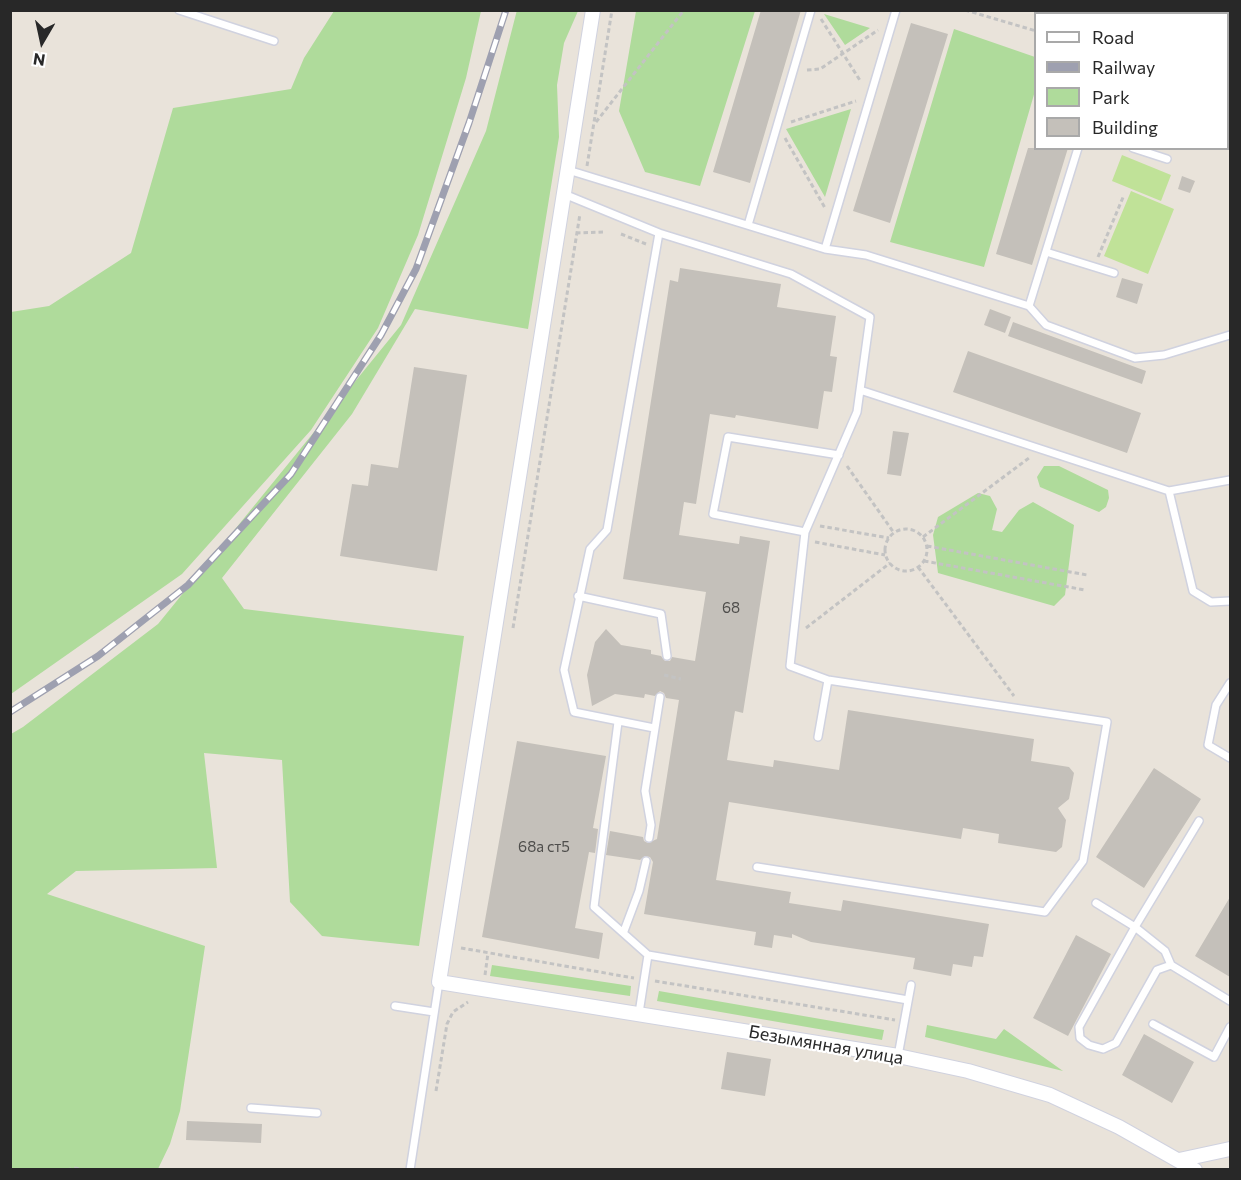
<!DOCTYPE html>
<meta charset="utf-8">
<style>
body{margin:0}
#map{position:relative;width:1241px;height:1180px;overflow:hidden;background:#e9e3da;font-family:Commissioner,sans-serif}
canvas{display:block}
.frame{position:absolute;inset:0;border:12px solid #282828;pointer-events:none}
.legend{position:absolute;left:1034px;top:12px;width:195px;height:138px;box-sizing:border-box;background:#fff;border:2px solid #a9a9a9;margin:0;padding:8px 10px;list-style:none;font-size:18px;color:#282828}
.legend li{display:flex;align-items:center;gap:12px;height:30px}
.legend b{width:30px;border:2px solid #a9a9a9}
.north{position:absolute;left:12px;top:12px;width:60px;height:60px;-webkit-text-stroke:4px #fff;paint-order:stroke;rotate:189deg;font-size:16px;font-weight:700;line-height:24px;text-align:center;color:#282828}
.north::after{content:'';display:block;margin:auto;width:21px;height:27px;background:#282828;clip-path:polygon(50% 0,100% 100%,50% 72%,0 100%)}
</style>
<div id="map">
<canvas width="1241" height="1180"></canvas>
<div class="frame"></div>
<ul class="legend">
<li><b style="height:8px;background:#fff"></b>Road</li>
<li><b style="height:8px;background:#9ea0b0"></b>Railway</li>
<li><b style="height:16px;background:#afdb9b"></b>Park</li>
<li><b style="height:16px;background:#c4c0ba"></b>Building</li>
</ul>
<div class="north">N</div>
</div>
<script>
const ctx = document.querySelector('canvas').getContext('2d');
ctx.lineJoin = 'round';
function fill(path, color) { ctx.fillStyle = color; ctx.fill(path, 'evenodd'); }
const toPath = rows => new Path2D(rows.map(r => 'M' + r).join(''));
function stroke(path, color, width, dash) { ctx.strokeStyle = color; ctx.lineWidth = width; ctx.lineCap = dash ? 'butt' : 'round'; ctx.setLineDash(dash || []); ctx.stroke(path); }
function drawText(font, color, halo, rows, align = 'center') {
  ctx.font = font + ' Commissioner,sans-serif'; ctx.lineWidth = 4.5; ctx.setLineDash([]); ctx.textBaseline = 'middle'; ctx.strokeStyle = halo; ctx.fillStyle = color; for (const [text, x, y, turn = 0] of rows) {
    ctx.save(); ctx.translate(x, y); ctx.rotate((+turn || 0) * Math.PI / 180); ctx.textAlign = isNaN(turn) ? turn : align; if (halo) ctx.strokeText(text, 0, 0); ctx.fillText(text, 0, 0); ctx.restore();
  }
}
fill(toPath([
 [517,10,578,11,564,43,557,85,559,137,528,329,415,309,352,414,222,578,244,609,464,636,419,946,322,936,290,902,282,760,204,753,217,868,76,871,47,894,205,946,180,1111,170,1144,158,1169,11,1169,11,734,23,727,158,624,401,325,486,131],
 [334,11,481,11,466,78,418,235,378,328,311,430,182,574,11,694,11,312,49,306,131,253,173,108,291,89,304,58],
 [636,11,755,11,700,186,645,172,619,111],
 [824,14,870,28,845,45],
 [954,29,1035,57,1035,91,984,267,890,242],
 [851,109,825,197,786,129],
 [1044,466,1059,466,1108,490,1109,498,1106,507,1099,512,1040,487,1037,477],
 [978,493,990,496,997,509,992,530,1002,532,1019,510,1033,502,1074,525,1065,595,1054,606,938,573,933,535,938,517],
 [492,965,631,986,630,996,490,976],
 [659,991,884,1030,882,1040,657,1001],
 [927,1025,996,1039,1004,1029,1063,1071,925,1037]
]), '#afdb9b');
fill(toPath([
 [1122,155,1171,175,1161,201,1112,181],
 [1131,191,1174,209,1148,274,1104,256]
]), '#c0e298');
fill(toPath([
 [761,10,801,10,750,183,713,172],
 [911,23,948,34,890,223,853,211],
 [1028,148,1068,148,1032,265,996,254],
 [1182,176,1195,181,1190,193,1178,189],
 [680,268,781,284,777,307,836,316,830,356,837,357,832,392,824,391,818,429,736,415,735,418,710,414,696,504,684,502,679,535,739,544,740,536,770,541,743,713,735,711,727,760,773,767,774,760,839,770,848,710,1034,739,1031,761,1069,767,1074,773,1069,799,1058,808,1066,820,1062,847,1056,852,998,843,999,834,963,828,961,839,729,802,716,880,791,892,789,903,841,911,843,900,989,924,983,957,974,956,972,967,953,964,951,976,913,969,915,958,811,942,792,934,792,938,774,935,772,948,754,945,756,932,644,914,653,862,650,857,645,856,640,860,606,855,610,831,643,837,644,841,648,843,657,839,679,700,666,698,664,693,660,691,655,696,645,694,644,698,615,694,592,706,587,675,595,642,606,629,621,645,651,650,651,654,661,656,665,661,670,661,672,657,695,661,706,592,623,579,670,280,678,282],
 [1122,278,1143,284,1137,304,1116,297],
 [990,309,1011,317,1005,333,984,325],
 [1013,322,1146,371,1142,384,1008,336],
 [968,351,1141,413,1127,453,953,392],
 [414,367,467,375,437,571,340,556,352,484,368,486,371,464,398,468],
 [893,431,909,433,901,476,887,474],
 [517,741,606,756,593,828,598,829,595,853,589,852,575,928,603,933,599,959,482,937],
 [1154,768,1201,799,1144,888,1096,857],
 [1230,897,1230,977,1195,956],
 [1076,935,1111,954,1068,1036,1033,1018],
 [1144,1034,1194,1062,1172,1103,1122,1075],
 [727,1052,771,1059,765,1096,721,1089],
 [187,1121,262,1124,261,1143,186,1140]
]), '#c4c0ba');
const service = toPath([
 [179,10,274,41],
 [1133,148,1167,159],
 [568,170,825,249,866,255,1029,306,1046,325,1135,358,1164,355,1230,335],
 [564,194,659,233,791,274,870,317,857,412,805,532,790,666,828,680,1107,722,1083,861,1045,912,757,867],
 [748,225,811,10],
 [825,249,896,10],
 [1046,252,1114,273],
 [1029,306,1078,148],
 [860,390,1169,491,1230,480],
 [1169,491,1193,591,1211,602,1230,601],
 [805,532,713,514,728,437,839,455],
 [578,596,661,614,667,656],
 [1230,683,1216,705,1208,745,1230,758],
 [618,722,594,907,648,955,639,1013],
 [654,728,574,712,564,670,590,549,607,530,659,233],
 [818,737,828,680],
 [649,838,651,825,645,791,660,697],
 [1096,903,1135,927,1165,951,1171,965,1230,1001],
 [624,931,639,891,646,861],
 [648,955,908,1000],
 [1171,965,1157,970,1116,1043,1103,1049,1089,1045,1080,1038,1079,1027,1135,927,1199,821],
 [395,1006,434,1012],
 [1153,1024,1214,1057,1230,1027],
 [898,1056,911,985],
 [251,1108,317,1113],
 [410,1170,439,982]
]);
const minor = toPath([
 [593,10,439,982,898,1056,968,1071,1050,1095,1119,1127,1195,1170],
 [1179,1160,1230,1149]
]);
const secondary = toPath([
 [1114,10,1122,14],
 [1228,51,1230,53]
]);
stroke(service, '#d0d2df', 10);
stroke(minor, '#d0d2df', 16);
stroke(secondary, '#d0d2df', 22);
stroke(toPath([
 [965,10,1036,31],
 [821,19,861,82],
 [807,70,820,69,878,30],
 [1228,93,1230,94],
 [596,122,684,10],
 [791,122,856,101],
 [785,138,825,208],
 [587,166,612,10],
 [576,233,604,232],
 [621,234,646,244],
 [1098,257,1124,195],
 [847,466,894,533],
 [820,526,889,538],
 '885 550a21 21 0 1 1 42 0a21 21 0 1 1-42 0Z',
 [923,537,1029,458],
 [815,542,885,555],
 [927,546,1087,575],
 [924,561,1085,590],
 [918,567,1014,696],
 [513,628,580,214],
 [806,628,890,563],
 [664,675,681,679],
 [461,948,634,978],
 [485,975,488,953],
 [655,981,895,1020],
 [436,1091,447,1024,453,1012,468,1002],
 [67,1170,74,1168,87,1170]
]), '#c3c3c3', 3, [4.5, 3]);
stroke(service, '#fff', 7);
stroke(minor, '#fff', 14);
stroke(secondary, '#fff', 20);
const rail = toPath([
 [10,712,98,656,188,585,291,474,381,335,416,269,469,123,506,10]
]);
stroke(rail, '#9ea0b0', 7);
stroke(rail, '#fff', 4.5, [14]);
drawText('15px', '#4f4e4c', null, [
 ["68",731,608],
 ["68а ст5",544,847]
]);
drawText('18px', '#282828', '#fff', [
 ["Безымянная улица",826,1045,10]
]);
</script>
